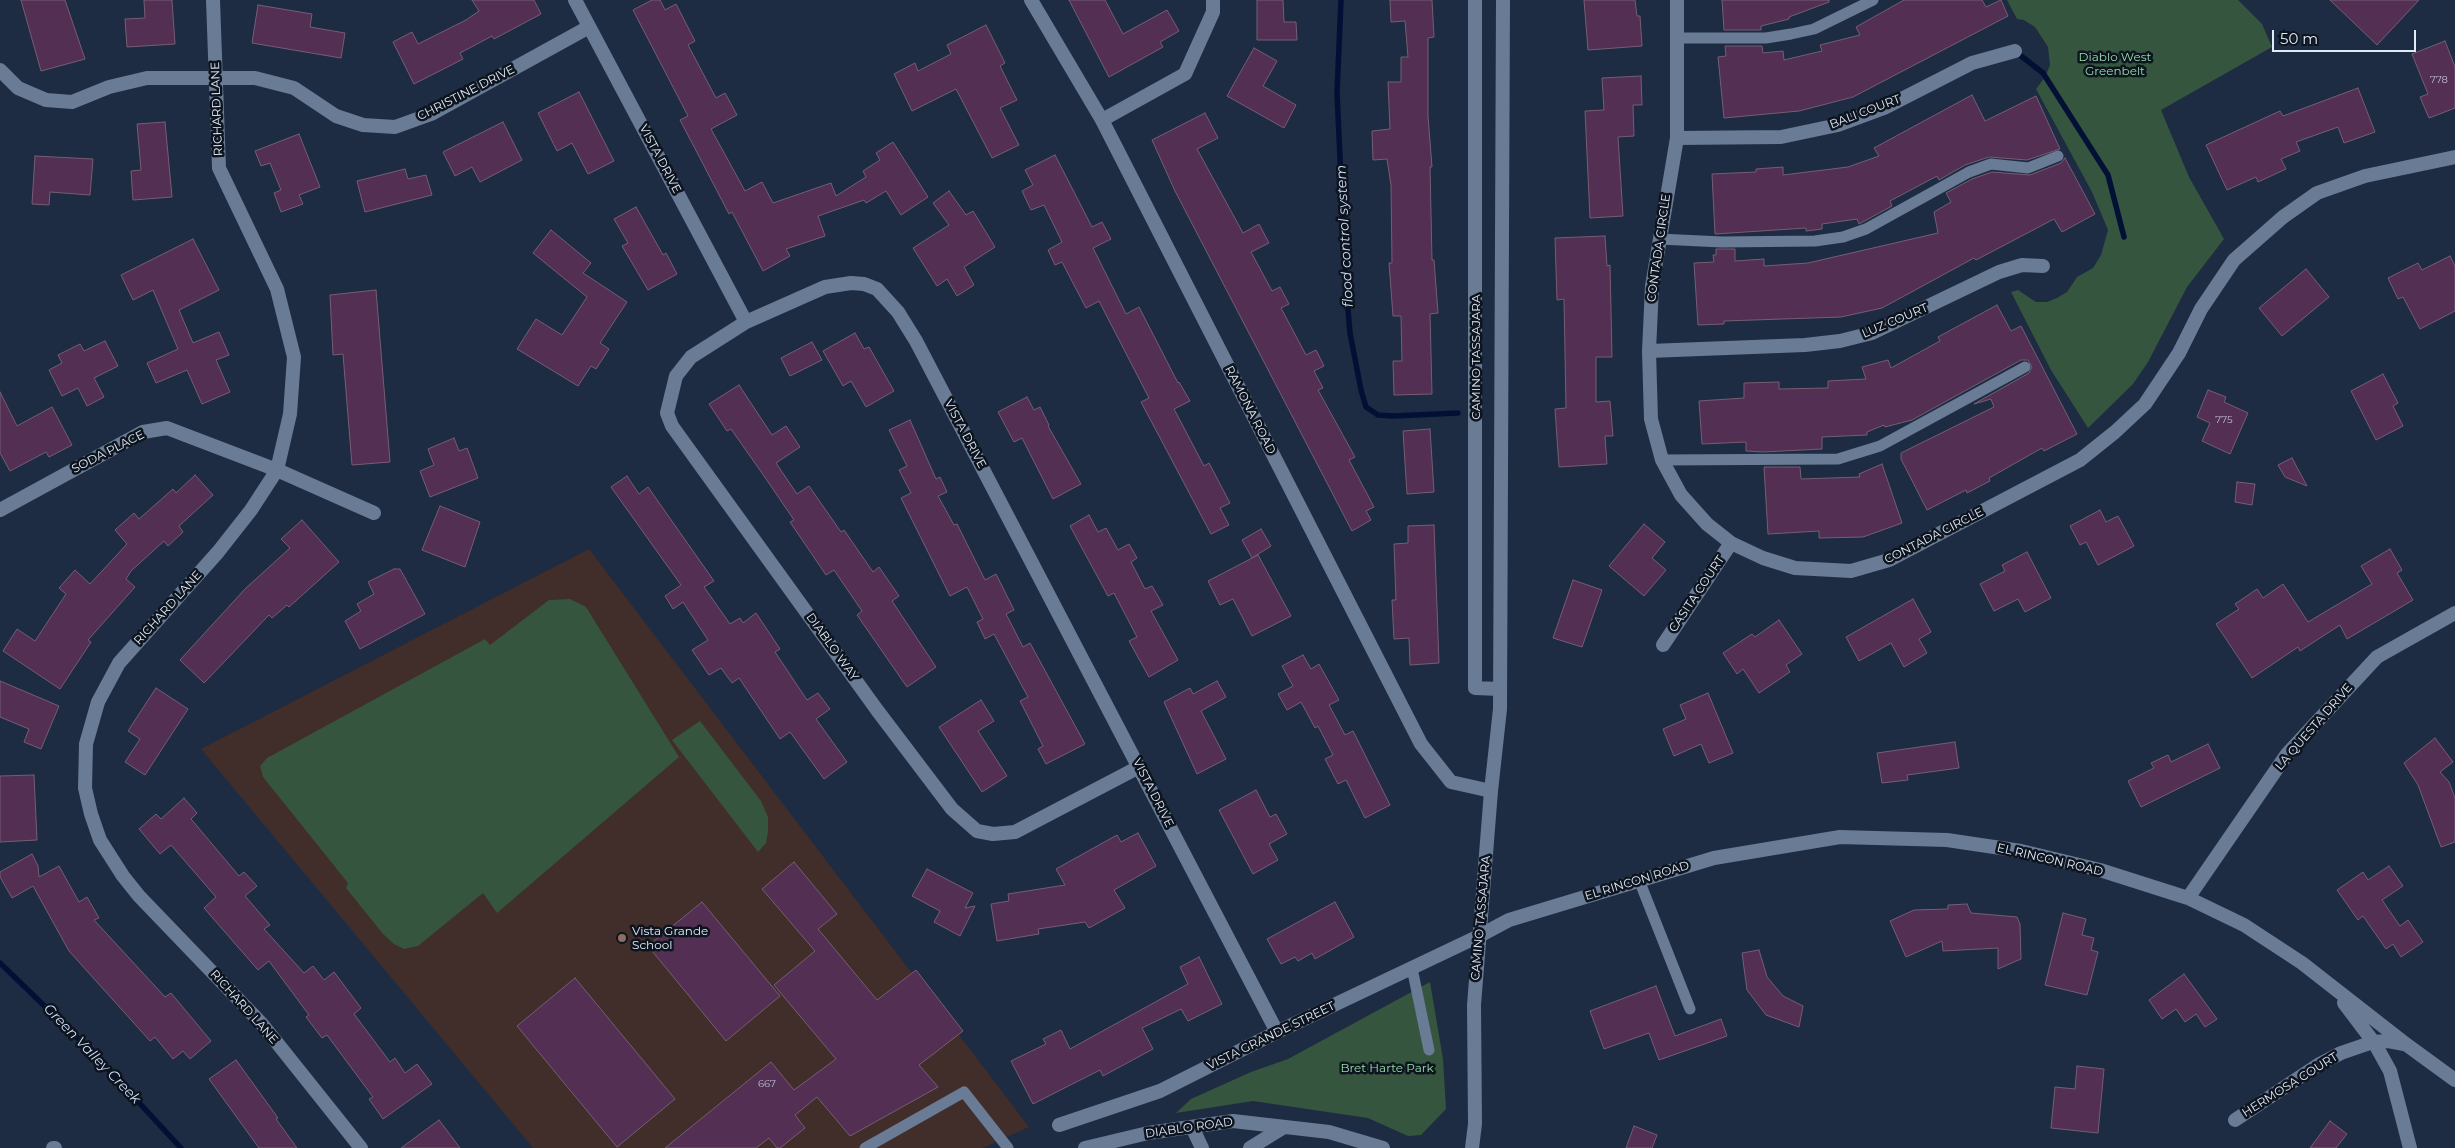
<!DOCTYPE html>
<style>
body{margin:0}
#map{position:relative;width:2455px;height:1148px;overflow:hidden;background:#1d2c42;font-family:Montserrat,sans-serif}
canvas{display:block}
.scale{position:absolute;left:2272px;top:30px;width:144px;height:22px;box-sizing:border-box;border:2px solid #e0eaf9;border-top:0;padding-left:6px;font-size:15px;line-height:18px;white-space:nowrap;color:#e0eaf9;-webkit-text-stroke:4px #0d141e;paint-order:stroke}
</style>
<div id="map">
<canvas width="2455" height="1148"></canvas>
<div class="scale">50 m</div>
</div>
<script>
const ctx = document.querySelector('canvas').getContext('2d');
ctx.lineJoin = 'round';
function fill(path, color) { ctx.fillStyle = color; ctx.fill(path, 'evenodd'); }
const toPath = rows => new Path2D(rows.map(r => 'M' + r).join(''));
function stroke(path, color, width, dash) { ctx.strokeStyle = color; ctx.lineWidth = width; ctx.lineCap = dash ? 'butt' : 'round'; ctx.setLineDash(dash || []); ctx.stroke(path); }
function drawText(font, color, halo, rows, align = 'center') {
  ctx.font = font + ' Montserrat,sans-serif'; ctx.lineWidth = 5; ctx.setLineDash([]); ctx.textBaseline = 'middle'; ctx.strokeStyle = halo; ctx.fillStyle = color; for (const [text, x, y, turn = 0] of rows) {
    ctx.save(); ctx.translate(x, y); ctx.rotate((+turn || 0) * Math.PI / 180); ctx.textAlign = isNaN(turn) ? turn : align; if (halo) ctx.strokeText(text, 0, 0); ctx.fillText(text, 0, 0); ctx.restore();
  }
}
fill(toPath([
 [589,549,1029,1127,983,1148,533,1148,201,749]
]), '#412d29');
fill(toPath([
 [2007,0,2238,0,2262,24,2272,47,2161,110,2189,177,2224,239,2187,287,2148,362,2133,384,2088,428,2051,370,2011,292,2018,290,2036,302,2047,302,2057,298,2067,292,2077,277,2093,268,2101,255,2108,230,2092,192,2036,89,2045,77,2050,65,2048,47,2035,27,2024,20,2017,19],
 [570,599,586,607,679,757,497,913,483,893,418,946,404,949,394,944,383,934,346,888,348,883,263,777,260,766,267,758,485,639,490,645,549,600],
 [700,721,761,801,768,817,768,832,766,843,758,852,672,740],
 [1430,982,1443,1059,1446,1109,1421,1135,1408,1136,1368,1118,1253,1101,1176,1113,1191,1099,1251,1072,1288,1059]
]), '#35553e');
stroke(toPath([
 [1341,0,1337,93,1346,287,1350,333,1361,390,1366,407,1378,415,1393,416,1458,413],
 [2016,52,2043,73,2108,175,2124,237],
 [0,963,94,1054,181,1148]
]), '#031035', 5.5);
const building = toPath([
 [21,0,65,0,85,59,41,71,21,0],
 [144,0,172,0,175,44,127,47,125,19,145,18,144,0],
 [472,0,534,0,541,14,494,39,492,36,460,53,463,59,414,84,393,42,412,32,418,44,466,20,479,11,472,0],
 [652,0,660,0,665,10,676,4,695,41,688,45,716,98,725,93,737,115,711,129,745,191,762,182,773,203,831,183,836,196,866,177,863,171,880,160,876,153,893,142,928,197,901,215,886,191,866,203,864,200,818,216,825,236,786,249,790,256,763,271,732,212,729,214,702,162,680,120,688,116,633,10,652,0],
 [1069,0,1105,0,1123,34,1167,10,1179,31,1160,42,1163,47,1109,77,1069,0],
 [1257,0,1283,0,1284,22,1296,22,1297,40,1257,40,1257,0],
 [1390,0,1432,0,1434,37,1428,38,1428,116,1432,167,1430,167,1432,260,1434,260,1438,313,1430,314,1432,394,1394,395,1393,361,1402,361,1401,316,1393,316,1389,263,1392,263,1391,185,1387,159,1373,160,1372,131,1390,129,1388,82,1401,82,1401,57,1408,57,1405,21,1391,22,1390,0],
 [1584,0,1635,0,1637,16,1640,16,1642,46,1588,50,1584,0],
 [1722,0,1829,0,1829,2,1789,17,1789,19,1761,26,1761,30,1724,30,1722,0],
 [1904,0,1982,0,1986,7,2001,0,2008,16,1853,97,1799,111,1724,118,1718,57,1726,56,1725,46,1762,46,1763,53,1783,51,1784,60,1822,51,1820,45,1860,35,1856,27,1904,0],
 [2330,0,2419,0,2377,45,2330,0],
 [258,5,312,14,310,27,345,33,341,58,252,43,258,5],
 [986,25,1005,63,1000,66,1017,100,1000,108,1019,145,992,158,956,89,912,111,894,74,915,63,918,71,951,54,947,45,986,25],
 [2445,41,2455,67,2455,108,2429,118,2420,97,2428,94,2412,54,2445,41],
 [1254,48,1277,61,1263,86,1296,105,1284,128,1227,96,1254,48],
 [1641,76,1642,105,1633,105,1634,136,1618,137,1623,216,1590,218,1585,111,1604,110,1602,78,1641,76],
 [2358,88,2375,132,2344,143,2338,127,2296,142,2300,151,2281,159,2286,169,2258,182,2256,177,2227,190,2206,145,2280,111,2283,116,2358,88],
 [579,92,614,161,588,174,572,143,557,151,538,113,579,92],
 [1972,95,1985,121,2036,96,2060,149,2027,160,1989,157,1965,165,1939,180,1937,176,1890,201,1892,206,1859,224,1857,219,1822,224,1822,229,1806,231,1806,228,1715,234,1712,174,1756,172,1756,169,1783,167,1783,175,1848,167,1879,156,1874,148,1972,95],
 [1205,113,1218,138,1197,149,1243,233,1259,224,1269,243,1251,252,1272,291,1280,287,1289,304,1281,308,1306,355,1316,350,1324,366,1314,371,1323,388,1318,390,1355,457,1349,460,1374,507,1366,511,1371,520,1352,531,1175,191,1152,140,1205,113],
 [165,122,172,197,133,200,131,171,141,170,137,124,165,122],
 [503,122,522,160,480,182,472,167,455,176,443,152,503,122],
 [299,134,320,187,299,195,303,204,281,212,274,193,281,190,270,163,261,166,255,151,299,134],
 [1055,155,1092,227,1102,222,1111,239,1093,248,1126,314,1139,307,1178,383,1179,382,1190,401,1174,409,1204,466,1209,463,1230,503,1220,508,1229,525,1211,534,1141,402,1149,398,1099,301,1086,308,1062,262,1055,265,1048,250,1062,242,1044,205,1031,210,1022,191,1033,185,1025,170,1055,155],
 [35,156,93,159,90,195,50,192,49,205,32,204,35,156],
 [2065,158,2095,214,2062,232,2054,219,1976,260,1974,258,1882,308,1841,317,1724,321,1724,324,1698,325,1694,263,1714,262,1713,255,1716,255,1716,249,1735,249,1735,261,1764,259,1764,266,1808,263,1938,233,1934,212,1951,202,1946,193,1972,179,1992,172,2030,175,2061,163,2065,158],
 [405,169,408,179,426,175,432,195,365,212,357,181,405,169],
 [949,191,966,215,973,211,995,247,964,267,974,285,957,296,947,279,937,286,913,248,949,225,933,203,949,191],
 [636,207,663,255,666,253,677,274,648,290,622,246,628,243,614,219,636,207],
 [551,230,591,263,583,273,627,302,600,343,609,349,596,369,591,366,578,386,517,349,536,319,562,335,587,297,533,253,551,230],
 [1605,236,1607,266,1610,265,1612,357,1596,357,1596,402,1610,401,1613,436,1605,436,1607,464,1559,467,1555,409,1566,408,1564,299,1557,300,1555,238,1605,236],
 [193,239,219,290,179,310,193,343,219,332,229,355,216,360,230,392,202,404,187,370,156,383,147,363,178,349,153,290,133,300,121,275,193,239],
 [2450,256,2455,266,2455,311,2420,329,2403,297,2398,299,2388,278,2418,263,2422,270,2450,256],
 [2306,269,2329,297,2282,336,2259,308,2306,269],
 [376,290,390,462,352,465,343,354,333,355,330,295,376,290],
 [1997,305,2011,331,2021,326,2077,434,2044,451,2042,448,1989,478,1990,481,1967,493,1966,490,1927,510,1901,459,1901,453,1994,407,1991,399,1974,404,2029,373,2032,367,2028,360,2021,360,1912,420,1885,427,1884,425,1867,432,1867,435,1822,437,1822,449,1763,452,1746,451,1746,442,1702,444,1699,401,1744,398,1744,383,1779,382,1779,389,1828,388,1828,381,1866,379,1862,367,1888,360,1891,368,1940,341,1938,337,1997,305],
 [855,333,864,349,869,347,894,391,866,407,851,381,843,386,823,351,855,333],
 [105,341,118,366,94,378,104,397,87,406,78,388,62,396,49,370,62,363,58,355,80,344,84,351,105,341],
 [812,342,822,360,790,376,781,358,812,342],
 [2383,374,2398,403,2393,406,2403,426,2376,440,2351,391,2383,374],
 [739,385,772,435,786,426,800,447,776,463,797,494,809,486,841,532,844,530,873,572,879,567,899,596,892,601,936,667,907,687,857,615,862,611,834,570,826,575,790,522,794,520,762,473,731,429,727,431,709,404,739,385],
 [2208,390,2226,397,2224,402,2248,413,2230,454,2202,441,2210,423,2197,417,2208,390],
 [0,392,17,426,52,407,72,445,49,457,46,452,10,471,0,453,0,392],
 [1027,397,1034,410,1040,407,1049,425,1048,426,1081,484,1053,499,1022,438,1014,442,998,412,1027,397],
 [910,420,936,479,940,477,947,492,938,496,954,525,957,524,985,580,996,574,1014,610,1006,614,1023,647,1030,643,1085,744,1046,764,1038,749,1043,746,1020,701,1028,697,994,634,985,639,977,622,983,619,967,587,950,596,901,498,911,493,899,470,907,466,889,430,910,420],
 [1430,429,1434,492,1407,494,1403,431,1430,429],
 [454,438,459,451,467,448,478,478,430,497,420,471,434,465,428,449,454,438],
 [2292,458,2307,486,2285,477,2278,465,2292,458],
 [1882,464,1902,523,1863,537,1819,538,1819,531,1768,534,1764,467,1800,467,1801,479,1860,477,1859,474,1882,464],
 [195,475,213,495,179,526,183,532,168,546,164,541,131,571,126,579,135,587,88,640,91,642,60,689,3,651,17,629,35,641,66,594,59,588,75,570,90,584,127,544,115,530,134,513,139,519,173,489,176,493,195,475],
 [627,476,639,494,648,487,714,581,704,587,730,624,740,618,743,623,756,613,780,649,775,652,807,700,818,693,830,709,816,719,847,762,824,779,790,732,780,739,739,678,732,683,721,668,709,675,692,650,708,640,683,602,673,609,665,596,681,585,611,487,627,476],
 [2237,482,2255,484,2252,505,2235,502,2237,482],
 [440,506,480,522,465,567,422,550,440,506],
 [2100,510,2106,522,2118,516,2134,546,2098,565,2086,542,2080,545,2070,526,2100,510],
 [1089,515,1098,532,1106,528,1118,550,1129,544,1137,558,1131,562,1145,589,1152,586,1163,605,1151,611,1178,660,1149,677,1129,641,1137,637,1114,593,1108,596,1070,526,1089,515],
 [302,520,339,562,289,607,287,605,272,618,269,615,204,683,180,660,245,589,290,548,281,539,302,520],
 [1644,524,1665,542,1652,558,1666,570,1644,596,1609,566,1644,524],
 [1434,525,1439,663,1410,665,1409,638,1394,639,1392,600,1396,600,1394,544,1408,543,1408,526,1434,525],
 [1261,529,1271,546,1252,558,1242,540,1261,529],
 [2390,549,2402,570,2397,573,2413,600,2347,639,2340,625,2300,651,2298,647,2252,678,2216,624,2239,609,2235,604,2257,589,2263,598,2283,584,2308,622,2372,584,2361,566,2390,549],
 [2027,552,2051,598,2025,612,2018,599,1994,611,1980,584,2005,571,2002,565,2027,552],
 [1258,555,1291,616,1252,636,1233,599,1220,605,1208,581,1258,555],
 [394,569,400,569,425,614,360,649,345,621,361,611,357,604,374,594,368,582,394,569],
 [1573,580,1602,590,1582,647,1553,638,1573,580],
 [1913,599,1931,632,1919,639,1927,653,1904,667,1891,643,1859,661,1846,637,1913,599],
 [1779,620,1802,654,1786,665,1790,672,1759,693,1743,669,1737,674,1723,653,1752,634,1755,637,1779,620],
 [1303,655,1311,669,1319,664,1339,700,1329,705,1345,735,1353,731,1390,805,1365,818,1346,780,1338,784,1325,759,1333,755,1318,726,1315,728,1301,702,1287,710,1278,694,1293,686,1282,666,1303,655],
 [0,681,59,706,41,749,24,742,29,729,0,717,0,681],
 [1217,681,1226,697,1201,711,1226,759,1197,774,1164,702,1190,688,1193,694,1217,681],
 [156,688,188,709,145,775,125,762,140,739,128,731,156,688],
 [1708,693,1733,753,1709,763,1701,744,1674,756,1663,729,1686,719,1680,705,1708,693],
 [981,700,994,721,978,731,1007,776,982,792,939,727,981,700],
 [2435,738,2453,762,2440,772,2449,782,2455,798,2455,842,2441,847,2418,785,2404,763,2435,738],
 [1955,742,1959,768,1907,775,1908,780,1882,783,1877,753,1955,742],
 [2208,744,2220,768,2141,807,2128,781,2154,768,2151,763,2168,755,2171,762,2208,744],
 [34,775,37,840,0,842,0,776,34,775],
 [1256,790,1270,817,1276,814,1287,834,1269,844,1278,860,1253,874,1219,810,1256,790],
 [184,798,197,813,191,819,239,876,244,872,257,886,245,896,270,925,264,929,304,973,313,966,324,980,334,972,361,1008,354,1014,390,1062,395,1058,405,1073,417,1064,432,1084,383,1119,369,1099,373,1097,327,1035,322,1038,306,1017,309,1015,269,961,258,970,204,908,216,897,171,845,160,854,139,829,156,814,161,819,184,798],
 [1138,833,1156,866,1114,890,1125,908,1089,928,1085,922,1038,929,1039,934,997,941,991,904,1009,901,1008,894,1065,885,1056,869,1117,835,1121,842,1138,833],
 [32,854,38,866,39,877,59,866,79,902,87,897,99,918,94,920,165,997,171,993,211,1041,190,1059,183,1051,173,1059,155,1037,150,1041,69,951,33,886,12,898,0,877,0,872,32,854],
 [794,862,837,914,818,929,877,1000,916,970,963,1031,919,1065,938,1087,850,1136,817,1097,795,1115,805,1128,780,1148,777,1148,769,1138,756,1148,665,1148,771,1062,794,1090,836,1059,774,985,815,951,762,889,794,862],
 [2389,866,2403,886,2382,900,2400,926,2408,920,2423,942,2401,957,2393,944,2386,949,2363,916,2358,920,2337,890,2363,872,2368,880,2389,866],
 [927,869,973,893,965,908,975,906,960,936,934,922,940,911,912,896,927,869],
 [702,902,780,996,726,1041,648,946,702,902],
 [1335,902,1354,937,1315,959,1312,953,1298,961,1295,957,1281,964,1267,939,1335,902],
 [1967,904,1971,913,2017,917,2020,924,2021,959,1998,969,1998,948,1943,951,1942,941,1906,957,1890,921,1914,910,1948,909,1948,905,1967,904],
 [2063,913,2086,919,2082,935,2094,938,2091,950,2098,952,2087,995,2045,985,2063,913],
 [1759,950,1767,977,1783,996,1803,1006,1799,1027,1766,1015,1747,990,1742,953,1759,950],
 [1199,957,1222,1004,1188,1021,1181,1009,1142,1028,1153,1049,1103,1076,1100,1070,1033,1104,1011,1061,1046,1044,1043,1039,1061,1030,1070,1049,1188,984,1180,967,1199,957],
 [2184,974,2217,1019,2205,1027,2196,1014,2185,1022,2176,1009,2162,1019,2149,1000,2184,974],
 [575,978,675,1099,617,1147,517,1026,575,978],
 [1656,986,1675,1036,1721,1019,1727,1036,1659,1060,1649,1033,1604,1049,1590,1011,1656,986],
 [236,1060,278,1118,276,1119,297,1148,259,1148,209,1079,236,1060],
 [2077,1066,2104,1069,2098,1133,2051,1128,2055,1087,2075,1089,2077,1066],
 [439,1120,460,1148,401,1148,439,1120],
 [2330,1121,2347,1134,2336,1148,2310,1148,2330,1121],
 [1634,1126,1657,1135,1652,1148,1626,1148,1634,1126]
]);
fill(building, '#532f53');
stroke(building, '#755e74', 1);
stroke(toPath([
 [1678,38,1766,38,1791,34,1814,29,1873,0],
 [1659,239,1722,242,1815,241,1843,237,1866,229,1969,172,1991,164,2028,168,2058,156],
 [1662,460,1838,459,1880,446,2025,367],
 [1639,880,1690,1009],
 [1412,968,1429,1050],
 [865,1148,964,1092,1008,1148]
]), '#697b95', 11);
stroke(toPath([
 [213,0,219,168,277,289,294,357,290,414,277,470,251,510,218,552,119,663,98,702,86,744,85,788,91,814,100,840,123,876,139,896,262,1024,361,1148],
 [575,0,746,322,825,287,851,283,864,284,877,289,898,312,916,341,1277,1032],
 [1031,0,1102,120,1421,744,1451,782,1491,791],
 [1475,0,1475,688,1500,689],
 [1677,0,1677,138,1652,286,1649,351,1651,419,1662,460,1681,495,1707,524,1731,543,1763,558,1795,568,1851,571,1889,560,2080,460,2115,432,2145,404,2179,353,2201,309,2234,260,2283,217,2317,193,2365,176,2455,157],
 [0,70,18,88,46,100,72,102,109,87,147,78,255,78,294,88,336,116,363,125,395,127,431,114,589,27],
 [1102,120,1185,74,1213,12,1213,0],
 [1677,138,1781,137,1838,125,1884,108,1972,63,2015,51],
 [746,322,691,357,676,376,667,413,672,426,877,710,952,809,977,831,993,834,1015,832,1139,767],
 [1649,351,1805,345,1840,341,1872,333,1999,272,2022,265,2043,266],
 [0,510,143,432,167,428,277,470,374,513],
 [1663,645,1731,543],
 [2188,898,2287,754,2377,657,2455,613],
 [2344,1003,2375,1044,2390,1071,2410,1148],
 [2235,1120,2318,1065,2341,1053,2373,1042,2388,1041,2404,1044],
 [1059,1125,1160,1091,1277,1032,1479,936,1509,920,1714,858,1840,837,1947,840,2021,851,2100,870,2188,898,2244,925,2302,963,2407,1045,2455,1080],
 [1192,1127,1202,1148],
 [53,1148,55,1148],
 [1250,1148,1284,1127]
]), '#697b95', 14);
stroke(toPath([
 [1085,1148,1148,1133,1233,1121,1329,1132,1383,1148],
 [1472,1148,1475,1124,1474,1005,1491,791,1500,709,1503,0]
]), '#697b95', 14);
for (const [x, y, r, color] of [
 [622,938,5,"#8d6e63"]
]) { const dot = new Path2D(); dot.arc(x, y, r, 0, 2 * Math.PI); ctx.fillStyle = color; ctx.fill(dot); stroke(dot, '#0d141e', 2); }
drawText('10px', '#bdbbd0', null, [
 ["778",2439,80],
 ["775",2224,420],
 ["667",767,1084]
]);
drawText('12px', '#94dfa9', '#0d141e', [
 ["Diablo West",2115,57],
 ["Greenbelt",2115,71],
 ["Bret Harte Park",1387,1068]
]);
drawText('12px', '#e0eaf9', '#0d141e', [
 ["CHRISTINE DRIVE",466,93,-27],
 ["RICHARD LANE",217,109,-92],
 ["BALI COURT",1865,112,-21],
 ["VISTA DRIVE",660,159,62],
 ["CONTADA CIRCLE",1659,248,-82],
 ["LUZ COURT",1895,321,-23],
 ["CAMINO TASSAJARA",1476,357,-90],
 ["RAMONA ROAD",1250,410,63],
 ["VISTA DRIVE",965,434,62],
 ["SODA PLACE",108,452,-27],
 ["CONTADA CIRCLE",1934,536,-27],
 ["CASITA COURT",1697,594,-56],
 ["RICHARD LANE",168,608,-48],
 ["DIABLO WAY",832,647,54],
 ["LA QUESTA DRIVE",2314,727,-49],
 ["VISTA DRIVE",1153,793,63],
 ["EL RINCON ROAD",2050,860,13],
 ["EL RINCON ROAD",1637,881,-17],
 ["CAMINO TASSAJARA",1481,918,-85],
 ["RICHARD LANE",244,1007,48],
 ["VISTA GRANDE STREET",1271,1036,-26],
 ["HERMOSA COURT",2290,1085,-32],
 ["DIABLO ROAD",1189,1128,-8]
]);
drawText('12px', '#e0eaf9', '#0d141e', [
 ["Vista Grande",632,931],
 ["School",632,945]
], 'left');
drawText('italic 14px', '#cfdefa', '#0d141e', [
 ["flood control system",1345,236,-93],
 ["Green Valley Creek",92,1054,46]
]);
</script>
